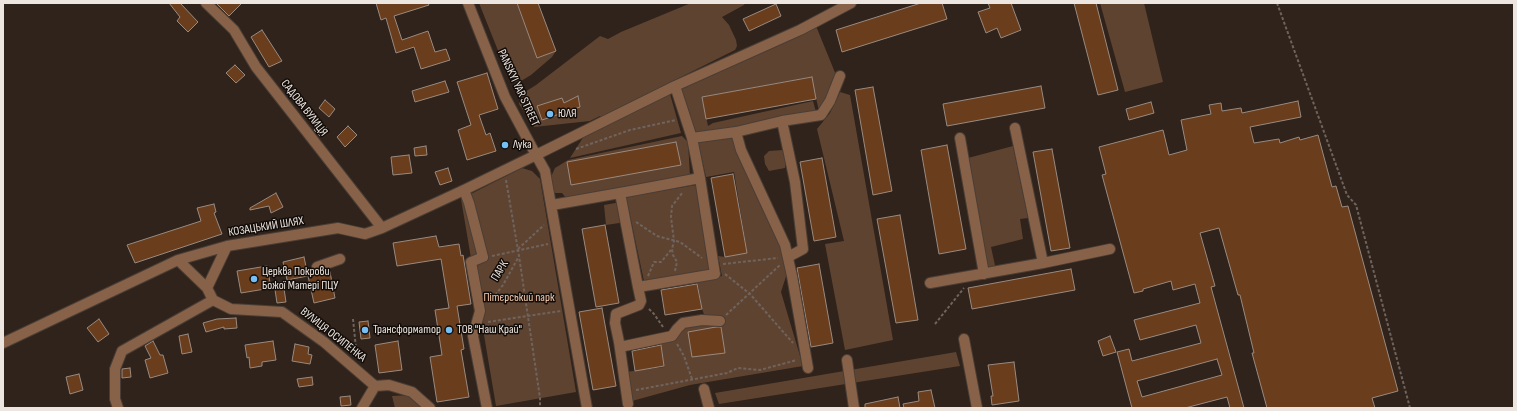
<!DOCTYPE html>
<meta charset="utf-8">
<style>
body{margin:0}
#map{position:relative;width:1517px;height:411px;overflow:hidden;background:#2f231b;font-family:"Sofia Sans Condensed",sans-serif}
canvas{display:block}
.frame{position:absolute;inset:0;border:4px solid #ede5df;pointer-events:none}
</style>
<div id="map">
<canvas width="1517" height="411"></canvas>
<div class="frame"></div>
</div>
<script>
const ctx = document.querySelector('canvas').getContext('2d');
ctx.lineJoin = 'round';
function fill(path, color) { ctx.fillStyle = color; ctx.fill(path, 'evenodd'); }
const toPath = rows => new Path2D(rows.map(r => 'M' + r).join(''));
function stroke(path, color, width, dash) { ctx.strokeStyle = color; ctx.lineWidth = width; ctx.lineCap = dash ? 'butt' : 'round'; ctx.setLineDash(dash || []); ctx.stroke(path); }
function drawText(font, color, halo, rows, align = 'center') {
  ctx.font = font + ' "Sofia Sans Condensed",sans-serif'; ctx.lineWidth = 3; ctx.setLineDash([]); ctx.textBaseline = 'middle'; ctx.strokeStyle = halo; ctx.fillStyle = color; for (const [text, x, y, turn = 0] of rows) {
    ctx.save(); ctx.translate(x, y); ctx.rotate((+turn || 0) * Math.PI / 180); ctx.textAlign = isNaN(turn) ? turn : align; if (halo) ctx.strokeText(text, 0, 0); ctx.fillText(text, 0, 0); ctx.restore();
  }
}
fill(toPath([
 [479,3,519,3,517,4,537,58,556,51,552,57,531,75,521,81,514,82,509,78],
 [691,3,745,3,744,5,722,17,729,25,736,40,737,46,735,50,601,117,600,116,590,121,534,127,519,104,520,95,536,85,600,36,608,39,621,32],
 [1100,3,1144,3,1163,82,1125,92],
 [816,26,836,75,828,98,819,111,811,77,702,97,708,126,713,123,813,101,816,112,694,135,679,89],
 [840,92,850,95,893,340,845,350,825,244,844,241,817,129,830,113],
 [670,94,681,133,570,158,584,136],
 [682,136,688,142,690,176,567,199,562,193,554,193,550,179,555,168,568,160],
 [733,137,763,204,781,249,790,264,781,292,803,366,690,385,632,401,626,372,664,367,661,342,685,326,706,320,702,309,697,280,722,276,718,256,725,257,747,252,734,172,706,177,698,142],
 [1013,146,1028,218,1020,219,1023,239,991,247,996,270,989,272,968,158],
 [783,150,786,153,785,168,769,171,765,164,764,156,769,151],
 [522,168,532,171,540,179,576,392,496,406,461,199],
 [696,185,709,270,644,281,626,197],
 [621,202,626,222,606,225,604,205],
 [956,352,960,366,719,404,715,393],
 [411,395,425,408,395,408,392,396]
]), '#5f4331');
const building = toPath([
 [169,3,180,3,198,22,188,32,177,21,180,17,169,3],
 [216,3,242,3,229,16,216,3],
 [376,3,428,3,429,5,394,16,402,40,428,31,435,52,446,49,450,60,421,69,414,47,396,53,386,18,381,20,376,3],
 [517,3,538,3,556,51,537,58,517,3],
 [921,3,942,3,947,19,842,52,836,30,921,3],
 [988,3,1011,3,1021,30,1001,38,997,28,986,33,978,12,990,8,988,3],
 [1074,3,1096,3,1118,90,1098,95,1074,3],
 [776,4,781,16,749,31,743,19,776,4],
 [262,30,282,61,269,67,251,37,262,30],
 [235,65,245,75,236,83,226,73,235,65],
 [487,73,498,109,479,115,486,135,490,133,496,151,467,160,458,130,471,125,457,82,487,73],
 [812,77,816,99,706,119,702,97,812,77],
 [445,81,449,92,415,102,412,91,445,81],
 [1041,86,1045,108,947,126,943,104,1041,86],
 [873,87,892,191,873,195,855,90,873,87],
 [578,96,580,107,542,120,537,106,562,98,564,103,578,96],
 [325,100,335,109,329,117,319,108,325,100],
 [1298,101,1301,117,1250,127,1254,143,1279,139,1280,143,1299,137,1300,140,1318,135,1332,187,1336,186,1342,207,1348,206,1398,391,1372,398,1375,408,1267,408,1252,353,1254,353,1240,295,1238,295,1219,228,1200,233,1215,286,1211,287,1244,408,1230,408,1227,397,1185,408,1132,408,1117,352,1129,349,1132,361,1201,343,1196,325,1140,340,1134,320,1200,303,1195,284,1173,290,1171,281,1143,289,1143,291,1134,293,1102,175,1106,174,1099,147,1163,130,1169,155,1187,150,1181,120,1211,114,1209,105,1221,103,1222,111,1241,108,1242,113,1298,101],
 [1217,359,1222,375,1142,397,1137,381,1217,359],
 [1151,102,1154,113,1129,120,1126,109,1151,102],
 [321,123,327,128,320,136,314,130,321,123],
 [348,126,357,135,345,147,337,137,348,126],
 [676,142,681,165,571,185,567,162,676,142],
 [947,145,966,249,939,254,921,150,947,145],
 [426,146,427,155,415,156,414,148,426,146],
 [1052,149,1070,248,1051,251,1033,152,1052,149],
 [409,155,412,173,393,175,391,157,409,155],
 [822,158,836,237,814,241,800,162,822,158],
 [448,168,452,181,440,185,435,172,448,168],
 [733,174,747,253,725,257,711,178,733,174],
 [276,193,283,207,271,213,269,206,250,210,250,208,276,193],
 [214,204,216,212,214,213,222,234,135,263,127,245,201,221,197,208,214,204],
 [900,215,918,320,896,323,877,219,900,215],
 [605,225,619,303,596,307,582,229,605,225],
 [436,236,439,247,459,244,461,256,463,255,471,304,457,306,464,349,461,350,469,397,437,402,430,357,442,355,435,310,449,308,441,259,397,266,393,243,436,236],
 [304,257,308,276,287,280,283,262,304,257],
 [819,264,833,343,811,347,797,268,819,264],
 [267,266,271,288,241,293,237,271,267,266],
 [1071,269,1075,290,972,309,968,288,1071,269],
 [330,272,335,298,314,303,308,276,330,272],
 [283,282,286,302,277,303,274,283,283,282],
 [697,284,702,309,665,315,661,290,697,284],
 [602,308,616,386,593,390,579,312,602,308],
 [236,318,237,328,224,329,224,327,206,332,203,323,217,319,236,318],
 [99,319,109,334,98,342,87,328,99,319],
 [368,321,370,338,361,339,359,322,368,321],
 [716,327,721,327,725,353,692,357,688,332,716,327],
 [188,334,192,352,182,354,179,336,188,334],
 [1110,336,1116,352,1103,356,1098,341,1110,336],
 [153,341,160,355,163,355,168,373,150,378,145,360,151,358,145,346,153,341],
 [273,341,276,360,262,362,262,366,250,368,249,357,247,358,245,345,273,341],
 [398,341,402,370,379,373,375,345,398,341],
 [295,344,309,347,308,354,312,355,310,364,292,361,295,344],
 [661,345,664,366,635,371,632,351,661,345],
 [1014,362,1019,401,992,405,991,396,993,396,988,365,1014,362],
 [130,368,131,377,122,378,122,369,130,368],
 [79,374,83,390,70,394,66,377,79,374],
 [312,377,313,385,299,387,297,379,312,377],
 [931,390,935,408,904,408,903,404,919,401,918,392,931,390],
 [350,396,351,405,341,406,340,397,350,396],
 [898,397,900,408,865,408,865,404,898,397]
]);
fill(building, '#6a3d1c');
stroke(building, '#998a80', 1);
const minor = toPath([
 [206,3,234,30,256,67,382,228],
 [468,3,505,97,536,155,675,86,800,30,851,3],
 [675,86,692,138,736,132,741,150,785,245,792,276,808,368],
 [782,121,821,115,830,101,840,76],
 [1015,128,1043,263],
 [736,132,782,121,795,182,803,249,788,257],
 [692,138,700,178],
 [960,138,984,274],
 [464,190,469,203,483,257,471,262,480,311,473,336,487,408],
 [552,205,631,191,700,178,715,274,638,287,620,193],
 [178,260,207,288,227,246],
 [317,267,340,259],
 [930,283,1043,263,1110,249],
 [207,288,213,300,231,309,282,312,324,342,375,386,389,385,412,392,430,408],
 [964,339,977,408],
 [3,343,178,260,227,246,338,228,365,234,382,228,464,190,536,155,545,171,587,408],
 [620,347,672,336,677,329,683,323,702,320,720,321],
 [847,360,854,408],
 [704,389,709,408],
 [628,404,619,342,615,323,616,314,639,305,641,301,638,287],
 [118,408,115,399,115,369,122,351,213,300],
 [362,408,375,386]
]);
stroke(minor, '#4a3e36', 12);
stroke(toPath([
 [1277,3,1347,195,1356,205,1410,408],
 [576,149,630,130,676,120],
 [506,180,519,256,540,398,540,408],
 [636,222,657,236,680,242,702,258],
 [518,249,544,225],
 [492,256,548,244],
 [723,264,778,258],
 [675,271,677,262,673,255,672,249,674,241,671,217,672,206,683,192],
 [725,274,750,294,793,343],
 [648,276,654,262,661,262,671,250],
 [489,303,503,285,518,258],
 [649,309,654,314,663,327],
 [726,315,780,265],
 [353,319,357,358],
 [488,322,561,311],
 [935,324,964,288],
 [677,344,684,356,692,379],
 [636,390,727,373,738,368,760,370,797,360]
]), '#6f645d', 2, [3, 2]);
stroke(minor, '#886248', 10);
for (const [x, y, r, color] of [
 [550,114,4,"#74c0f6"],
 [505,145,4,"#74c0f6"],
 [254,279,4,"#74c0f6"],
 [365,330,4,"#74c0f6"],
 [449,330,4,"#74c0f6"]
]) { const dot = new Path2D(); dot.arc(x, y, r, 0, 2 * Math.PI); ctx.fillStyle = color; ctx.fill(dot); stroke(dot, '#130d0a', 1.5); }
drawText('12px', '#ede5df', '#130d0a', [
 ["PANSKYI YAR STREET",518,88,65],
 ["САДОВА ВУЛИЦЯ",304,108,52],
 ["КОЗАЦЬКИЙ ШЛЯХ",266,227,-9],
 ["ПАРК",500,271,-59],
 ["ВУЛИЦЯ ОСИПЕНКА",333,335,38]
]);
drawText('12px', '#ede5df', '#130d0a', [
 ["ЮЛЯ",558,114],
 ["Лука",513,145],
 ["Церква Покрови",262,272],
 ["Божої Матері ПЦУ",262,286],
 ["Трансформатор",373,330],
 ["ТОВ \"Наш Край\"",457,330]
], 'left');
drawText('12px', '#f9ccae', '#130d0a', [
 ["Пітєрський парк",519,298]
]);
</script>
